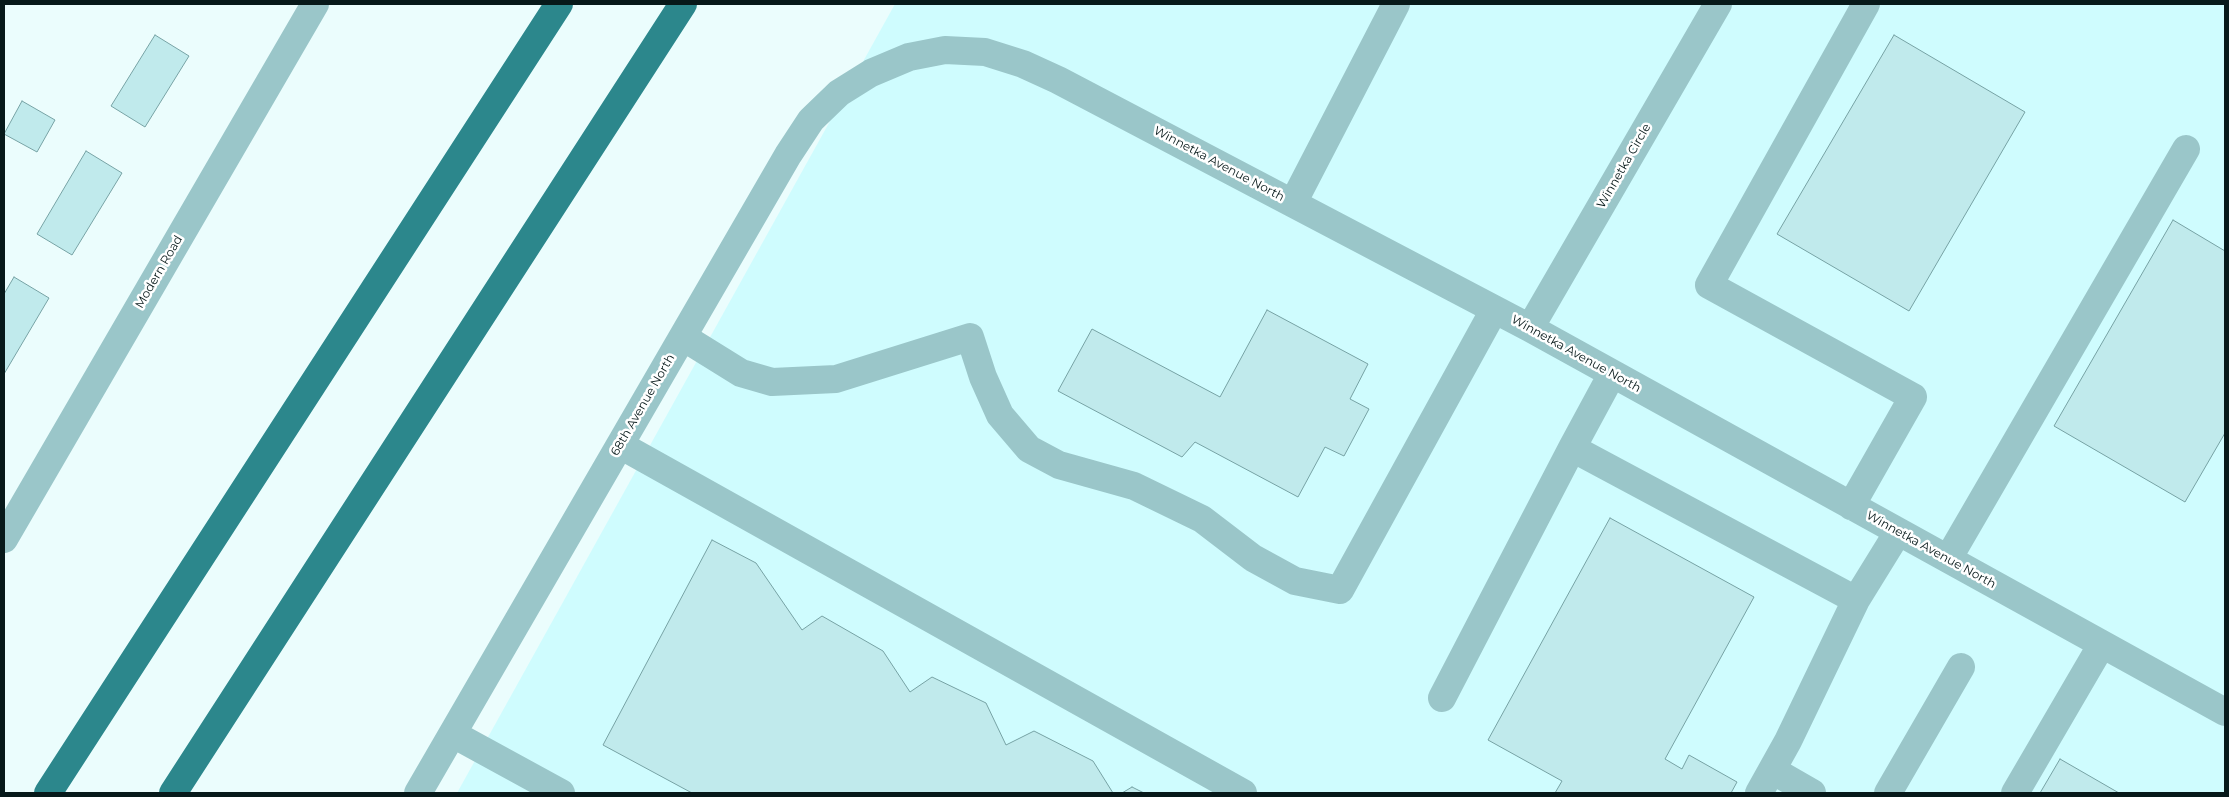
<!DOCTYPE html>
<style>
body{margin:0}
#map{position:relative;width:2229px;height:797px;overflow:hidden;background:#ebfdfd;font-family:Montserrat,sans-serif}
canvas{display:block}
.frame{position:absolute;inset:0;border:5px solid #07191a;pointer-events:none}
</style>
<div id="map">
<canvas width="2229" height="797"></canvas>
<div class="frame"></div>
</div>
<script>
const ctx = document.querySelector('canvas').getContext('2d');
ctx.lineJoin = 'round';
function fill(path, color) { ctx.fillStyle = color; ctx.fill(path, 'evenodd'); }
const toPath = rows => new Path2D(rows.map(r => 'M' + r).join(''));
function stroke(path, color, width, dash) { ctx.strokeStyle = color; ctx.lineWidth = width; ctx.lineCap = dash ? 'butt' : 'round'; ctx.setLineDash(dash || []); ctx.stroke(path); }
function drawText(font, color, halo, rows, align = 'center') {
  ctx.font = font + ' Montserrat,sans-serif'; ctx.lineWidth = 5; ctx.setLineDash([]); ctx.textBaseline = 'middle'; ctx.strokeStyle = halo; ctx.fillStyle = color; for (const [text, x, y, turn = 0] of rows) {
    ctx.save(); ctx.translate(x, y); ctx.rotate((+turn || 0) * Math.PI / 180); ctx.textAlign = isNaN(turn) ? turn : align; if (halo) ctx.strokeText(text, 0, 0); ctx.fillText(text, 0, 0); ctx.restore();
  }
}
fill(toPath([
 [895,4,2225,4,2225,793,457,793]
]), '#cffcfe');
const building = toPath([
 [155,35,189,56,145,127,111,106,155,35],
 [1894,35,2025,112,1909,311,1777,234,1894,35],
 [22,101,55,120,37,152,4,134,22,101],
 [86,151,122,173,72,255,37,234,86,151],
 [2173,220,2225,251,2225,433,2185,502,2054,426,2173,220],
 [14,277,49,298,4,374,4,294,14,277],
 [1267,310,1368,364,1350,399,1369,409,1344,456,1325,447,1298,497,1195,442,1182,457,1058,391,1092,329,1220,397,1267,310],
 [1610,518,1754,597,1665,759,1682,769,1689,755,1737,782,1731,793,1555,793,1562,781,1488,740,1610,518],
 [712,540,756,563,802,630,822,616,883,651,910,692,932,677,986,703,1006,745,1034,731,1093,761,1113,793,692,793,603,745,712,540],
 [2060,759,2119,793,2040,793,2060,759],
 [1132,787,1144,793,1122,793,1132,787]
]);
fill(building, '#c0eaec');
stroke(building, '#77a3a5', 1);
stroke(toPath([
 [1293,203,1396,4],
 [1530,328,1718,4],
 [683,337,741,373,772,382,836,379,970,337,983,377,1000,415,1029,449,1059,465,1134,486,1202,519,1253,558,1295,581,1340,590,1494,310],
 [1612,374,1572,448,1856,600,1898,532],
 [620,445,1243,793],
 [1851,506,1913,397,1709,285,1866,4],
 [4,539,315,4],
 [1948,559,2186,149],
 [1442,698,1572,448],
 [453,734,561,793],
 [1772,770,1812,793],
 [418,793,788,155,811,120,839,93,871,73,909,57,945,50,985,52,1023,64,1058,80,1530,328,2225,712],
 [1759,793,1788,741,1856,600],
 [1888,793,1961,667],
 [2015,793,2102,644]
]), '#9ac6c9', 28);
stroke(toPath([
 [48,793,559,4],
 [173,793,683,4]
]), '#2c878c', 28);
drawText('12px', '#07191a', '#fff', [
 ["Winnetka Avenue North",1219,164,28],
 ["Winnetka Circle",1624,166,-60],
 ["Modern Road",159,272,-60],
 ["Winnetka Avenue North",1576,354,29],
 ["68th Avenue North",643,405,-60],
 ["Winnetka Avenue North",1931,550,29]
]);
</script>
